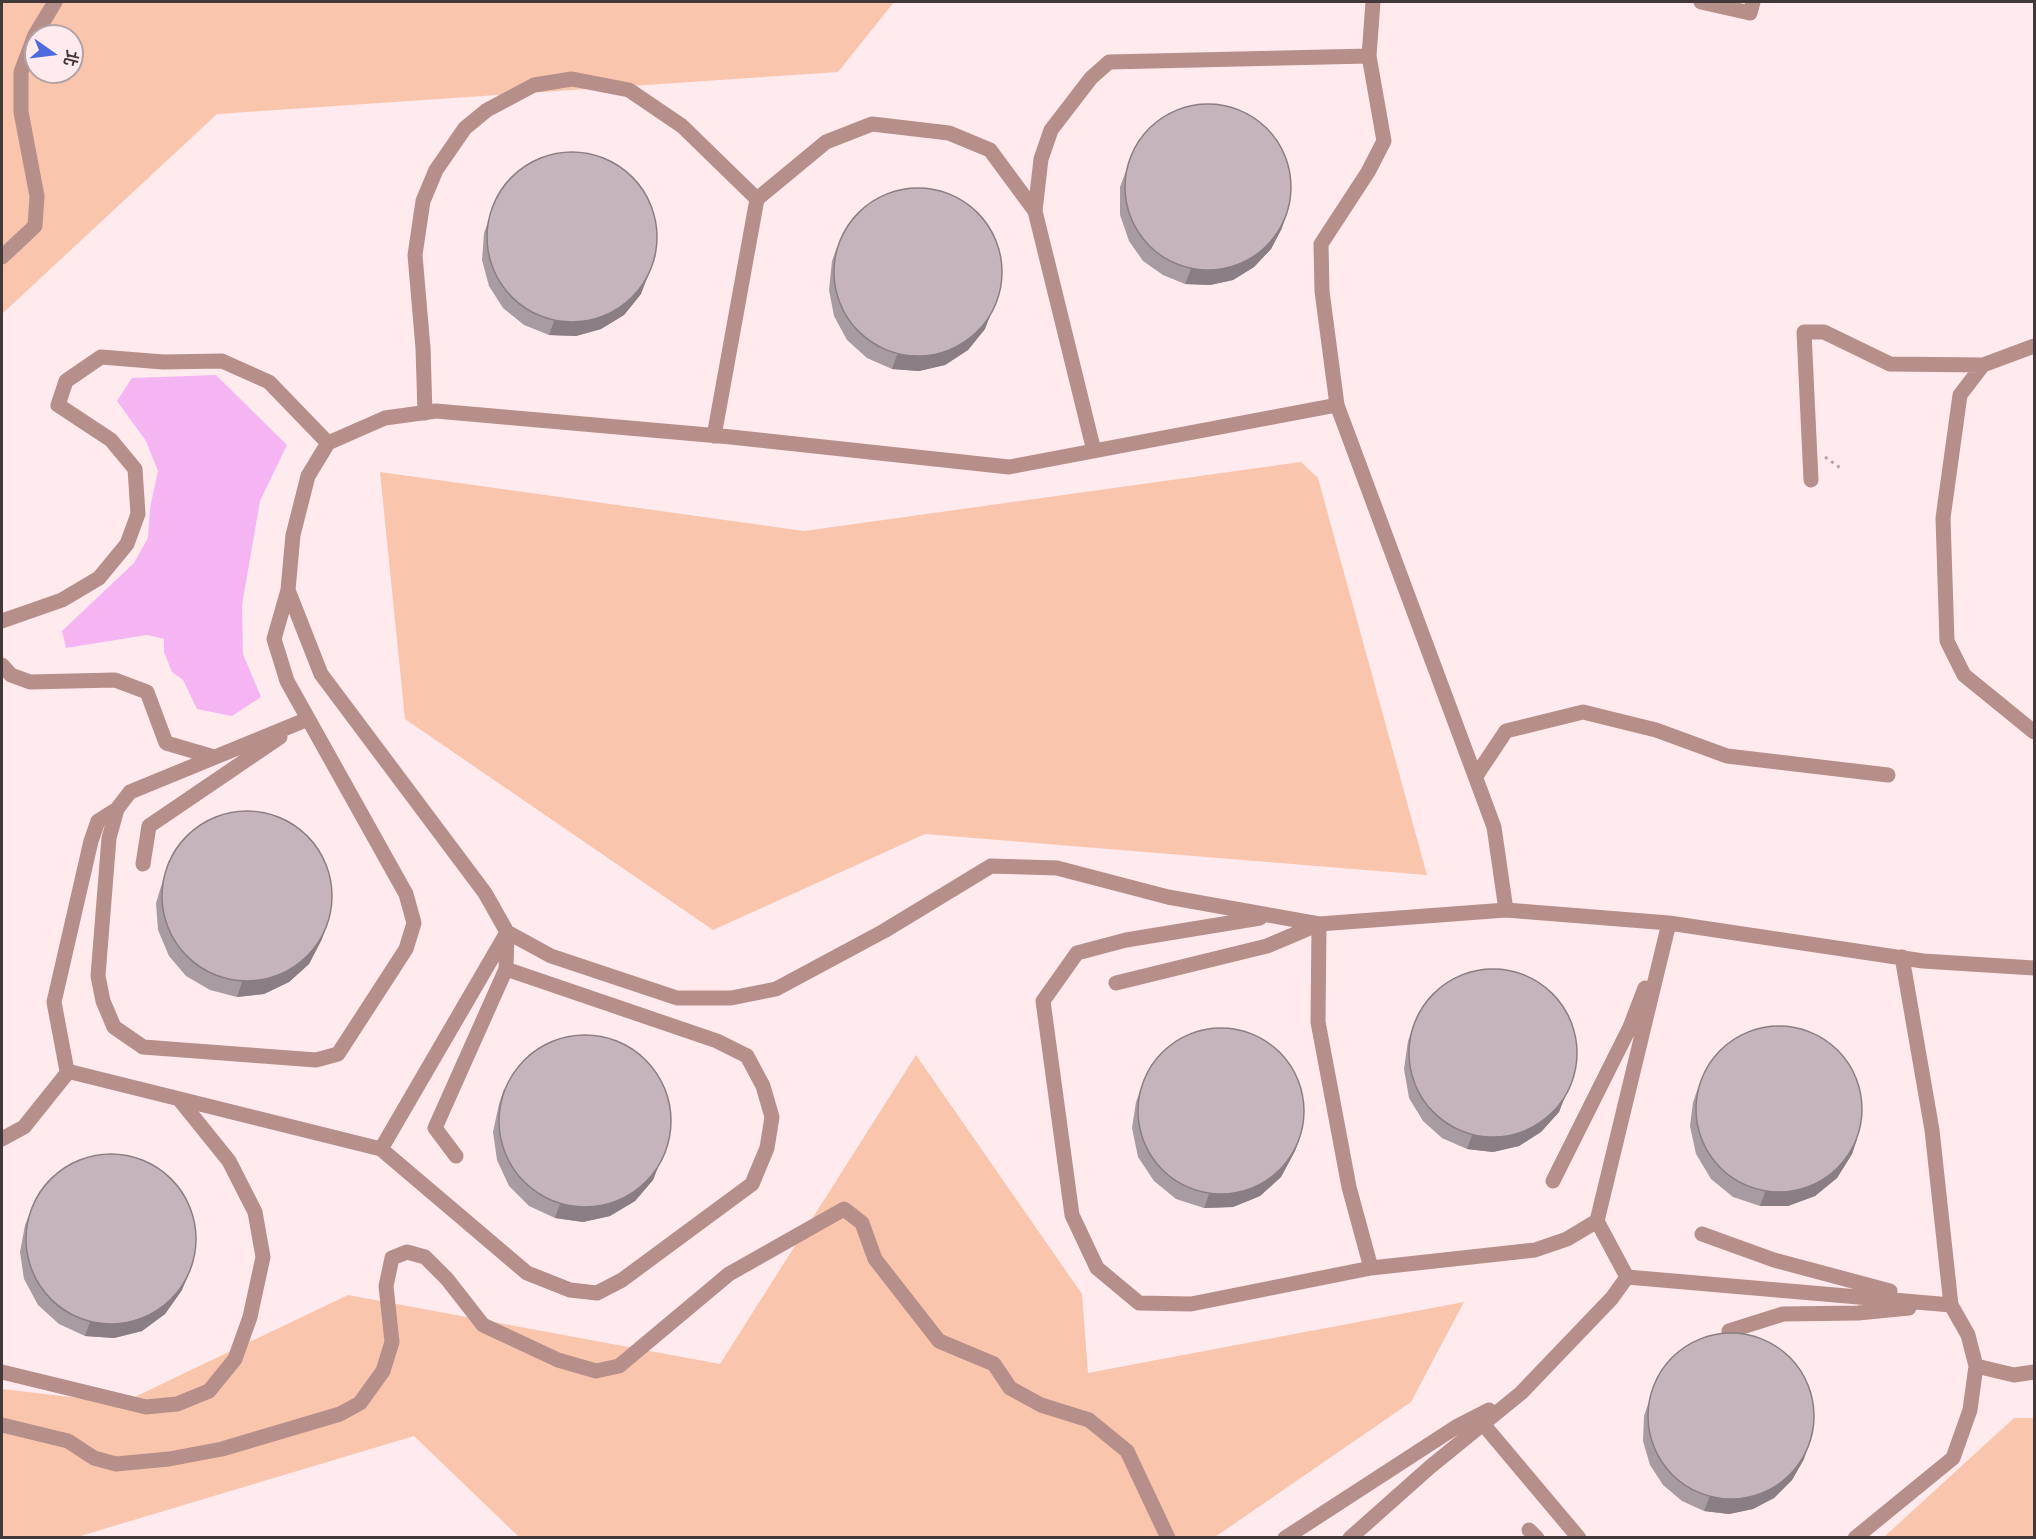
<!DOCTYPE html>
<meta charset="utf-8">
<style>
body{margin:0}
#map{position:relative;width:2036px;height:1539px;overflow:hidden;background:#ffeaee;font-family:Overpass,"Noto Sans TC",sans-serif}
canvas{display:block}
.frame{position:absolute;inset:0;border:3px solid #403839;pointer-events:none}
.north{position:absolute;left:24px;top:24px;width:60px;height:60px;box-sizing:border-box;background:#ffeaee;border:2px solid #b3a3a6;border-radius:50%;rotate:104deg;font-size:16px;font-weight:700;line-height:24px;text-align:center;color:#403839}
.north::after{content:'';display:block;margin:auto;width:21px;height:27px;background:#4e6adf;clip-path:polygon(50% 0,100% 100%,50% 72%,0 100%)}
</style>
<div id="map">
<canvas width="2036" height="1539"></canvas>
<div class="frame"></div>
<div class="north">北</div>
</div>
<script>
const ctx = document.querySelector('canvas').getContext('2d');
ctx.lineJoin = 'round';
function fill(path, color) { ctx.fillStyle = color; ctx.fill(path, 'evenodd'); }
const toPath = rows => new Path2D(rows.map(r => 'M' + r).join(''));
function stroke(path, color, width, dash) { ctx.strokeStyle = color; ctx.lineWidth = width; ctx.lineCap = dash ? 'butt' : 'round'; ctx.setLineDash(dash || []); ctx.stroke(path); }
fill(toPath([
 [2,2,894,2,838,72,217,114,3,313,2,317],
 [36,36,72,36,72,72,36,72],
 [1301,462,1318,478,1427,875,925,834,713,930,405,719,380,472,804,531],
 [916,1055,1082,1294,1088,1373,1464,1302,1411,1402,1215,1537,519,1537,414,1436,77,1537,2,1538,2,1389,122,1403,348,1295,720,1364],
 [2014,1418,2034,1418,2034,1537,1884,1537]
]), '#fac5ad');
fill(toPath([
 [216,375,287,445,260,501,242,605,243,654,261,697,232,716,197,709,183,680,172,672,164,652,164,639,147,635,66,648,62,631,134,563,148,538,150,508,158,471,146,441,117,401,132,378]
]), '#f5b5f3');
stroke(toPath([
 [1825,457,1843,470]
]), '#b6a6a9', 3, [3, 4.5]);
stroke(toPath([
 [1373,2,1369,56,1384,141,1368,172,1321,244,1322,291,1337,405,1009,467,731,437,436,411,385,418,328,443,308,476,293,535,288,590,321,674,485,893,507,932,551,956,677,998,731,998,776,989,884,931,991,866,1057,868,1168,897,1319,924,1506,910,1669,923,1923,961,2034,968],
 [1701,2,1750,13,1753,2],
 [2,257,35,226,37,196,21,112,21,72,35,35,55,2],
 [1983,365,1960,395,1943,518,1947,641,1964,675,2034,732],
 [1337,405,1494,827,1506,910],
 [425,413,423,348,415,255,423,201,436,170,465,128,487,110,534,85,572,79,629,90,682,126,757,199],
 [714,436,757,199,826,142,872,124,949,133,990,150,1035,211],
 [1094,451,1035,211,1041,159,1051,130,1091,78,1109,62,1369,56],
 [1811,480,1804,332,1824,332,1890,364,1983,365,2034,346],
 [288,590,274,639,287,681,406,894,414,923,406,949,338,1054,316,1060,143,1047,114,1027,103,1001,98,976,109,838,117,809,130,792,308,719],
 [2,621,62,600,99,578,127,544,138,514,135,469,111,440,58,405,66,381,101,357,163,362,222,361,269,382,328,443],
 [2,665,11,675,30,682,115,680,147,692,166,743,214,757],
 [1476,776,1506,731,1583,712,1656,730,1727,756,1888,775],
 [117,809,98,821,91,841,54,1002,67,1071,381,1149,506,934],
 [143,864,149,826,280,737],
 [1260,918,1126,940,1077,953,1043,1001,1072,1215,1097,1268,1139,1303,1191,1304,1371,1268,1535,1250,1567,1239,1597,1221,1669,923],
 [1116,983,1267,946,1319,924,1318,1022,1349,1187,1371,1268],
 [2,1139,24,1127,68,1072],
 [381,1149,527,1273,570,1290,597,1293,622,1280,752,1184,767,1148,772,1117,763,1086,747,1056,717,1041,506,969,507,932],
 [456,1156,435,1128,506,969],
 [1553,1181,1630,1027,1645,988],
 [1597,1221,1627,1277],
 [1702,1234,1774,1260,1890,1291],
 [1729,1331,1783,1314,1858,1313,1909,1308],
 [1976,1366,2014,1375,2034,1372],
 [2,1372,146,1407,177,1404,209,1391,235,1359,250,1317,263,1257,255,1212,229,1161,179,1099],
 [1483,1424,1579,1538],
 [2,1425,68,1441,94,1458,116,1464,169,1459,222,1449,340,1414,360,1403,383,1371,392,1342,386,1286,392,1258,407,1252,425,1257,447,1279,483,1325,558,1360,596,1371,619,1366,729,1274,844,1209,862,1223,875,1259,939,1341,994,1364,1010,1388,1041,1405,1089,1420,1127,1451,1168,1538],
 [1529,1530,1537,1538],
 [1285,1538,1456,1427,1489,1410],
 [1350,1538,1430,1467,1521,1393,1612,1298,1627,1277,1951,1305],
 [1855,1538,1953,1458,1970,1410,1976,1366,1968,1335,1951,1305,1932,1130,1902,957]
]), '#b78f8a', 15);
fill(toPath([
 [1135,146,1282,228,1271,249,1254,267,1233,280,1210,285,1185,284,1163,275,1143,261,1129,241,1120,215,1120,187],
 [498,194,641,294,624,315,601,329,576,336,549,335,524,325,503,308,489,286,482,260,484,233],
 [837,247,985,329,968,350,945,365,919,371,892,369,867,358,847,340,834,316,829,290,832,261],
 [169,860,322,939,309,964,289,982,264,994,237,997,210,990,186,976,169,956,158,930,156,903],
 [1413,1026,1574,1073,1559,1112,1541,1132,1519,1146,1493,1152,1467,1149,1442,1138,1423,1121,1409,1098,1404,1069,1408,1041],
 [1141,1088,1300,1137,1295,1151,1281,1177,1260,1196,1233,1207,1204,1208,1176,1199,1154,1181,1138,1157,1132,1128,1136,1102],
 [1698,1088,1857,1139,1852,1154,1837,1178,1815,1196,1788,1206,1760,1206,1733,1197,1711,1179,1696,1154,1690,1126,1693,1102],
 [504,1089,663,1154,653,1180,635,1201,610,1216,583,1222,555,1218,529,1206,509,1186,497,1160,493,1132,499,1104],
 [31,1210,182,1290,165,1314,142,1331,114,1338,85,1336,59,1324,38,1305,24,1279,20,1252,25,1225],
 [1657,1377,1804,1459,1792,1480,1774,1498,1753,1509,1729,1514,1704,1511,1682,1501,1663,1485,1650,1465,1643,1441,1644,1416]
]), '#a99ba2');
fill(toPath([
 [1287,213,1282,228,1271,249,1254,267,1233,280,1210,285,1185,284,1191,269],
 [656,255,641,294,624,315,601,329,576,336,549,335,554,321],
 [1000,290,985,329,968,350,945,365,919,371,892,369,897,355],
 [327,925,322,939,309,964,289,982,264,994,237,997,242,982],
 [1574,1073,1559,1112,1541,1132,1519,1146,1493,1152,1467,1149,1472,1135],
 [1300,1137,1295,1151,1281,1177,1260,1196,1233,1207,1204,1208,1209,1194],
 [669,1139,653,1180,635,1201,610,1216,583,1222,555,1218,560,1204],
 [1857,1139,1852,1154,1837,1178,1815,1196,1788,1206,1760,1206,1765,1192],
 [188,1276,182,1290,165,1314,142,1331,114,1338,85,1336,90,1322],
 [1809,1444,1804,1459,1792,1480,1774,1498,1753,1509,1729,1514,1704,1511,1710,1496]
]), '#8a7e84');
const building = toPath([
 '1125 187a83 83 0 1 1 166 0a83 83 0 1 1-166 0Z',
 '487 237a85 85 0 1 1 170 0a85 85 0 1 1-170 0Z',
 '834 272a84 84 0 1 1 168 0a84 84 0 1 1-168 0Z',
 '162 896a85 85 0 1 1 170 0a85 85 0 1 1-170 0Z',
 '1409 1053a84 84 0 1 1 168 0a84 84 0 1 1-168 0Z',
 '1696 1109a83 83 0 1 1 166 0a83 83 0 1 1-166 0Z',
 '1138 1111a83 83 0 1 1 166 0a83 83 0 1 1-166 0Z',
 '499 1121a86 86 0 1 1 172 0a86 86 0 1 1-172 0Z',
 '26 1239a85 85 0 1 1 170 0a85 85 0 1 1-170 0Z',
 '1648 1416a83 83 0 1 1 166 0a83 83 0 1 1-166 0Z'
]);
fill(building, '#c5b4bc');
stroke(building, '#8a7e84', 1.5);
</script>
